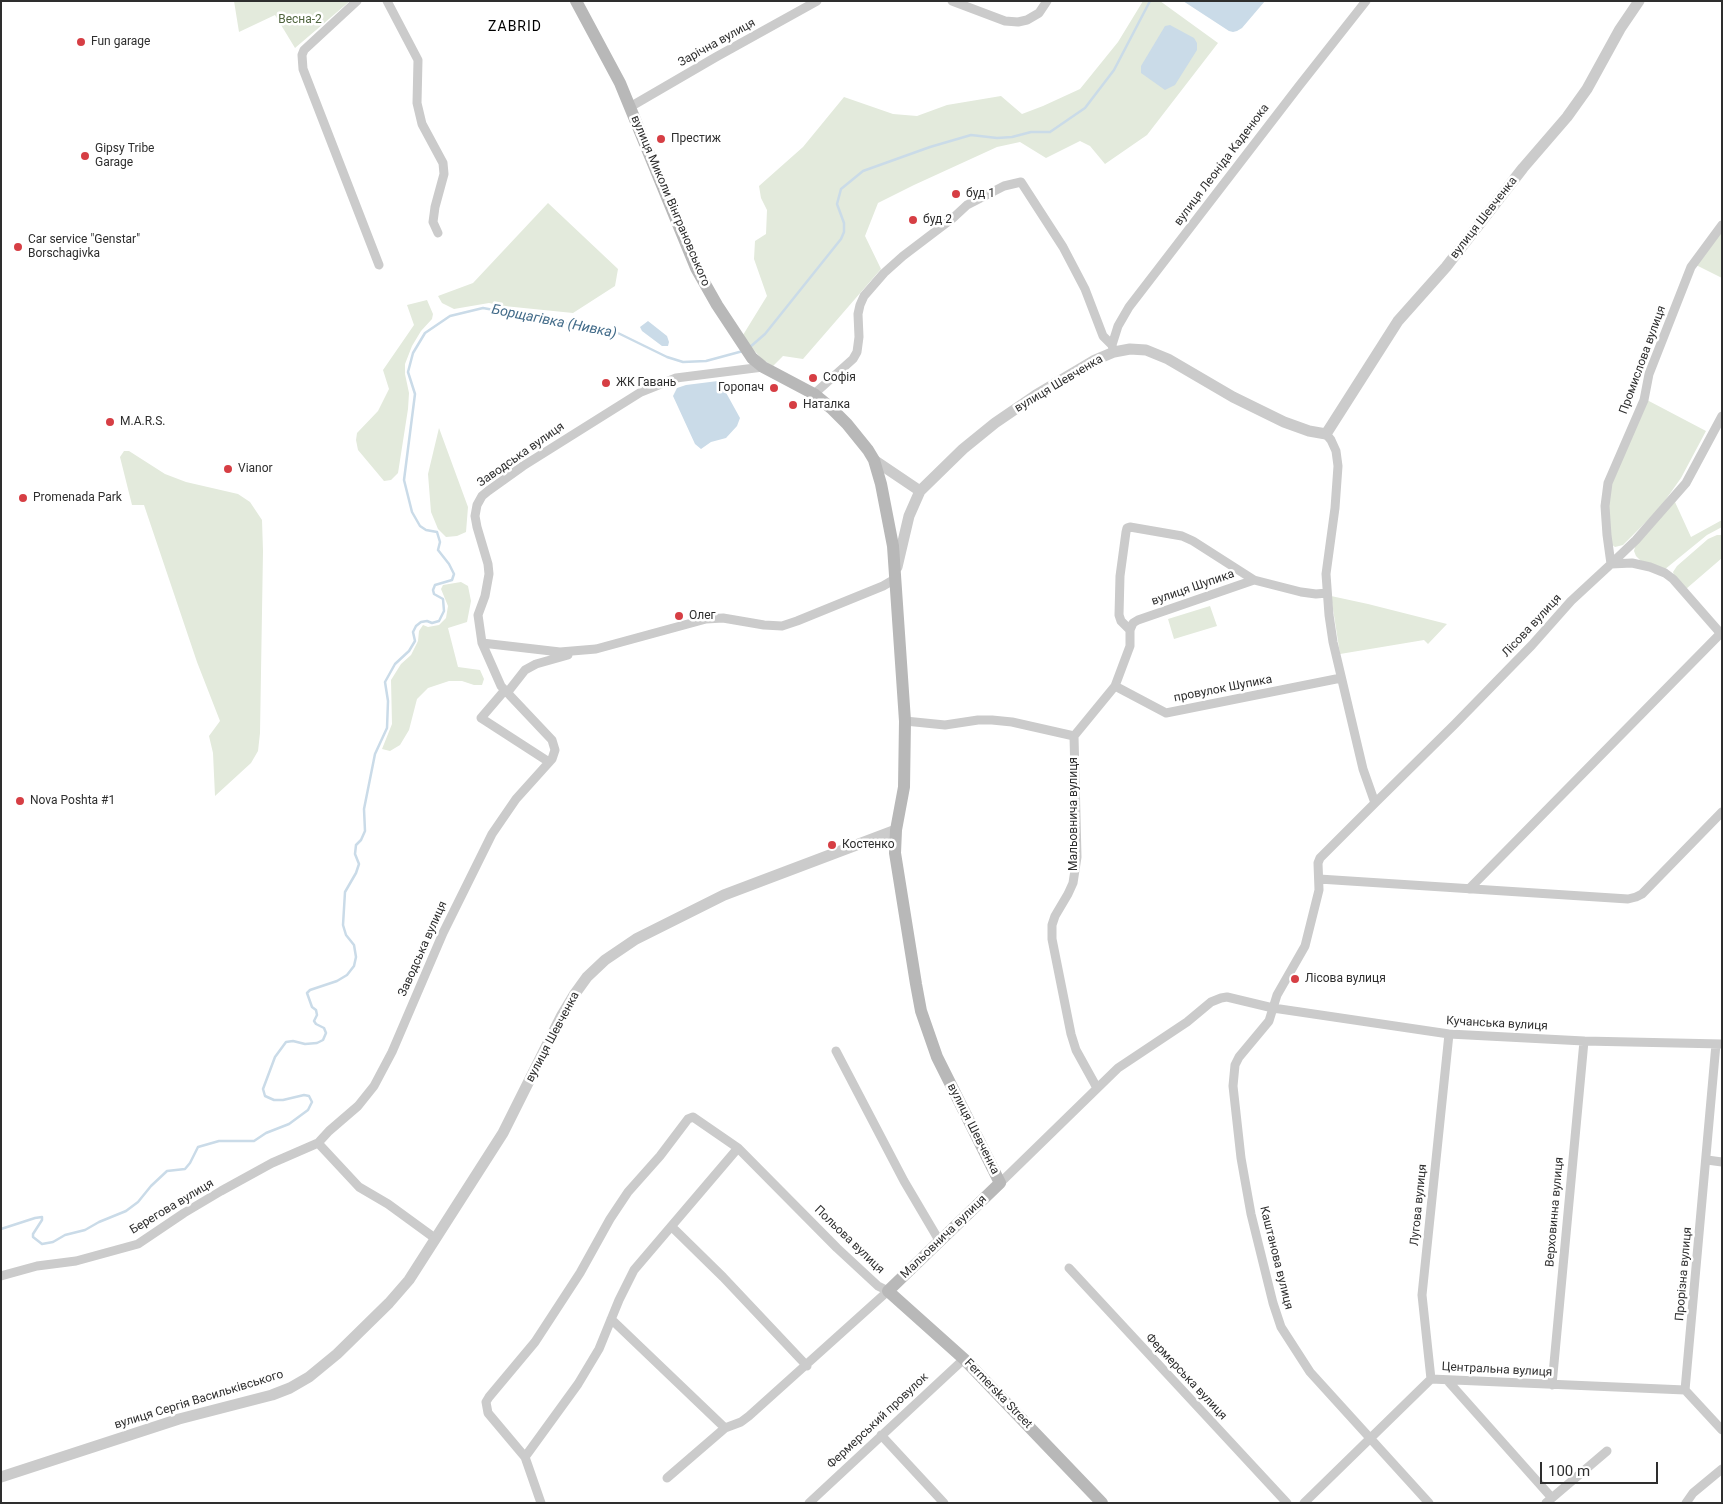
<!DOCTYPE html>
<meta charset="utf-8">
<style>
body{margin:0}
#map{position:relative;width:1723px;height:1504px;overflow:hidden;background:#fff;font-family:Roboto,sans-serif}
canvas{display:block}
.frame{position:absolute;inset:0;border:2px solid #2e2e2e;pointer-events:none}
.scale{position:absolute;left:1540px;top:1462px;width:118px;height:22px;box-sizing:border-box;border:2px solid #2e2e2e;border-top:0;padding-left:6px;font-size:15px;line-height:18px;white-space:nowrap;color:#2e2e2e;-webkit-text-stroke:4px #fff;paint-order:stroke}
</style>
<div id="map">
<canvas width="1723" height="1504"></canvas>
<div class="frame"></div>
<div class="scale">100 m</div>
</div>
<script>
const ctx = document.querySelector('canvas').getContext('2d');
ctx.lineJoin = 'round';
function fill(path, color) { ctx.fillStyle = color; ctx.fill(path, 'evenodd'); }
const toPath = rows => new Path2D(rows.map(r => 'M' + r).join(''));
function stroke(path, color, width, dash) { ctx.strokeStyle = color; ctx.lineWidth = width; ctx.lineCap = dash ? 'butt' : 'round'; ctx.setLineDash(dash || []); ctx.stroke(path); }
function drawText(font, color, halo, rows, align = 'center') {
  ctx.font = font + ' Roboto,sans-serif'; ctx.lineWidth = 5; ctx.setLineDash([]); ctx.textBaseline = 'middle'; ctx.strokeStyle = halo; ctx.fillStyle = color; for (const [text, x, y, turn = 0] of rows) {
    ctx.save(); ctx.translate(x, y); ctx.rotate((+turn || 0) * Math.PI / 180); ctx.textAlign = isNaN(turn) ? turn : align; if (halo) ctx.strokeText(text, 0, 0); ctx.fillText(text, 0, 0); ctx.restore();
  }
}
fill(toPath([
 [234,1,350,1,295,48,275,15,239,32],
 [1143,1,1160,1,1218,43,1147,135,1105,164,1090,146,1080,141,1046,158,1020,142,997,147,914,185,878,203,865,236,881,269,803,359,783,356,773,366,762,359,750,346,743,335,767,296,754,259,755,241,766,234,767,210,761,198,759,186,803,147,844,97,893,114,917,116,947,105,1001,96,1022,114,1043,106,1080,89,1118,42],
 [548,203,618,269,615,286,573,313,504,306,489,303,454,309,442,303,438,296,473,283],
 [1722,231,1722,278,1696,265],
 [427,300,433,314,432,319,421,331,412,346,405,364,405,374,409,393,408,409,398,473,391,480,384,481,358,450,356,440,357,433,378,411,389,389,383,370,414,325,407,305],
 [1647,400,1706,431,1681,478,1659,509,1623,545,1615,547,1611,544,1608,492],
 [439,428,468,507,466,532,457,536,446,537,438,529,431,512,428,474],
 [124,451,129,451,165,474,186,482,238,494,250,502,262,520,263,551,260,733,258,751,251,763,215,796,213,753,209,736,220,721,197,662,144,505,132,505,120,457],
 [1675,502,1691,537,1722,520,1722,527,1707,535,1664,570,1641,561,1636,556,1634,551,1636,543],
 [1717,535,1722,535,1722,558,1686,589,1675,578,1673,572,1677,566,1708,539],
 [461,582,468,586,471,601,467,622,448,628,458,667,480,670,484,679,482,685,474,685,462,681,449,681,428,688,417,699,409,730,400,745,390,751,382,749,392,724,391,680,401,664,411,655,418,641,419,631,423,625,428,627,439,625,446,618,448,606,441,589,443,585],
 [1331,596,1368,604,1447,624,1428,644,1424,640,1340,654],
 [1210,606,1217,626,1174,639,1168,619]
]), '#e3eadc');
fill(toPath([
 [1183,1,1265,1,1242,28,1237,31,1233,32,1229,31],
 [1170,25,1194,38,1197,43,1197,50,1175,85,1165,90,1141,73,1141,66,1165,26],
 [648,321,667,336,669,342,668,346,662,346,642,331,640,327],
 [718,381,724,389,740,418,737,426,726,438,711,442,701,449,695,444,673,396,677,388,686,385]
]), '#cadbe8');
stroke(toPath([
 [750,347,765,334,841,239,844,232,844,223,837,204,841,189,863,171,930,147,971,135,997,138,1012,137,1031,132,1050,132,1085,108,1114,70,1150,1],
 [1,1229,35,1218,42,1217,42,1220,33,1234,33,1237,42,1244,53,1242,65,1235,85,1230,99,1222,126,1211,138,1202,151,1186,167,1171,185,1169,190,1163,198,1147,219,1141,254,1141,266,1133,289,1124,308,1110,312,1102,309,1096,304,1095,283,1100,274,1100,265,1096,263,1089,275,1057,286,1042,293,1041,305,1044,317,1043,323,1040,326,1033,324,1028,316,1024,314,1021,317,1015,316,1010,312,1007,307,993,310,990,337,981,347,975,354,966,356,957,354,945,346,935,343,925,345,892,356,873,359,864,355,854,356,845,361,840,365,831,364,809,375,754,387,728,388,701,385,682,395,664,409,651,415,641,413,632,416,626,421,622,427,621,432,623,439,621,444,611,443,599,434,594,433,590,435,585,452,580,454,574,449,564,438,550,440,542,437,532,426,530,420,526,412,512,404,480,415,394,408,372,413,353,425,333,450,316,483,308,618,333,667,357,683,362,706,361,743,351]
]), '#cadbe8', 2.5);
stroke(toPath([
 [357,1,304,50,302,55,303,69,379,265],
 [387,1,418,60,417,103,422,124,443,163,444,174,435,207,433,222,438,233],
 [952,1,1005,21,1018,22,1027,20,1039,13,1047,1],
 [630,107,716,57,817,1],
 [1722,225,1691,267,1649,374,1644,400,1608,483,1605,506,1607,535,1611,564,1636,540,1686,483,1722,416],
 [1113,349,1112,345,1118,326,1129,307,1299,86,1366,1],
 [814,394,853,359,857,352,859,337,858,314,860,305,864,296,884,273,903,256,953,218,967,205,1004,186,1021,182,1063,247,1085,289,1103,336,1112,345],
 [1326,434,1331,440,1336,451,1338,466,1335,508,1326,574,1329,615,1333,642,1363,769,1375,803,1320,858,1318,863,1319,890,1305,946,1277,995,1269,1021,1239,1057,1235,1065,1233,1086,1241,1158,1251,1214,1273,1303,1281,1327,1310,1372,1429,1503],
 [1130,630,1121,621,1119,615,1120,576,1126,532,1127,528,1130,527,1182,536,1193,541,1254,580],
 [482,643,560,652,596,649,706,619,723,618,764,625,782,626,797,621,883,586,895,579],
 [1115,686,1166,713,1341,678],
 [505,690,481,718,549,762],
 [507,693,525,670,536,664,568,655],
 [905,721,945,725,978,720,992,720,1012,722,1074,736],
 [1074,736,1077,857,1073,883,1068,894,1055,916,1052,925,1052,939,1071,1034,1076,1050,1097,1088],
 [1074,736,1115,686,1130,646,1130,630,1133,623,1138,620,1254,580,1301,592,1316,594,1327,593],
 [1375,803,1455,724,1532,645,1571,601,1611,564,1632,563,1650,567,1665,573,1673,579,1722,635],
 [1319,879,1628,899,1636,897,1642,894,1722,812],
 [1469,889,1721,633],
 [836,1051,904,1181,940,1242],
 [318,1143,359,1187,388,1204,436,1239],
 [1707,1160,1722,1162],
 [1000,1183,1118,1068,1187,1022,1211,1002,1221,998,1227,997,1273,1008,1449,1034,1584,1041,1722,1044],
 [672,1227,723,1277,807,1366],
 [1069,1268,1287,1503],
 [1,1276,37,1266,76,1261,138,1244,184,1213,221,1191,272,1163,318,1143,329,1131,358,1106,374,1086,392,1052,443,933,492,834,516,799,552,759,555,750,552,740,501,686,482,643,478,615,485,596,489,574,488,564,477,527,475,516,477,505,482,496,488,491,523,466,641,392,676,378,763,367],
 [611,1319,725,1428],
 [1431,1379,1422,1295,1449,1034],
 [1447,1380,1552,1498],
 [1552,1385,1584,1041],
 [1685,1390,1716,1044],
 [881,1435,944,1503],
 [525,1457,578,1384,599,1349,619,1300,634,1270,738,1148],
 [541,1503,525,1457,488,1413,486,1402,489,1397,535,1342,580,1273,610,1219,628,1192,660,1156,688,1119,693,1117,738,1148,837,1248,878,1286,888,1291,749,1416,741,1422,725,1428,667,1478],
 [809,1503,964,1359],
 [1304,1503,1431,1379,1685,1390,1722,1430],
 [1546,1503,1607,1451],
 [1686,1503,1693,1493,1722,1469]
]), '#cbcbcb', 9);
stroke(toPath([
 [874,460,920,491],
 [897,567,909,516,920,491,963,449,995,423,1036,395,1095,360,1114,352,1130,349,1146,350,1168,359,1233,397,1284,422,1309,431,1326,434,1398,321,1446,267,1523,168,1567,117,1587,89,1620,29,1639,1],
 [1,1477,179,1419,272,1395,290,1388,309,1377,337,1354,389,1303,409,1280,503,1133,562,1015,574,995,587,977,605,960,636,939,724,895,896,830]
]), '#cbcbcb', 11);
stroke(toPath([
 [576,1,620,83,696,268,717,305,752,358,763,367,814,394,831,408,847,424,868,450,874,460,881,484,893,546,905,721,904,787,896,830,895,853,916,984,921,1011,937,1057,1000,1183,888,1291,964,1359,1102,1503]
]), '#b8b8b8', 12);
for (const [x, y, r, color] of [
 [81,42,5,"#d63e44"],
 [661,139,5,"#d63e44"],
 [85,156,5,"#d63e44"],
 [956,194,5,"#d63e44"],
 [913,220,5,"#d63e44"],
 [18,247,5,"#d63e44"],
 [813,378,5,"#d63e44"],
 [606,383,5,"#d63e44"],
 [774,388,5,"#d63e44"],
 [793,405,5,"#d63e44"],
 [110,422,5,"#d63e44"],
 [228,469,5,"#d63e44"],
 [23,498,5,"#d63e44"],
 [679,616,5,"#d63e44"],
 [20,801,5,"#d63e44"],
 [832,845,5,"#d63e44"],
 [1295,979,5,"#d63e44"]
]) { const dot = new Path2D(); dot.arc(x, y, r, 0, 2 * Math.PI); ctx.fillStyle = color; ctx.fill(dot); stroke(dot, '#fff', 2); }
drawText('12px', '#50653f', '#fff', [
 ["Весна-2",300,20]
]);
drawText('12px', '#2e2e2e', '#fff', [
 ["Fun garage",91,42],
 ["Престиж",671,139],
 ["Gipsy Tribe",95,149],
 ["Garage",95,163],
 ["буд 1",966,194],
 ["буд 2",923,220],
 ["Car service \"Genstar\"",28,240],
 ["Borschagivka",28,254],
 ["Софія",823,378],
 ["ЖК Гавань",616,383],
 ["Горопач",764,388,"right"],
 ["Наталка",803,405],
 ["M.A.R.S.",120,422],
 ["Vianor",238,469],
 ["Promenada Park",33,498],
 ["Олег",689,616],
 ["Nova Poshta #1",30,801],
 ["Костенко",842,845],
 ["Лісова вулиця",1305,979]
], 'left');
drawText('12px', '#2e2e2e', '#fff', [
 ["Зарічна вулиця",717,43,-29],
 ["вулиця Леоніда Каденюка",1222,165,-53],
 ["вулиця Миколи Вінграновського",670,201,67],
 ["вулиця Шевченка",1484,218,-52],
 ["Промислова вулиця",1643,360,-70],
 ["вулиця Шевченка",1059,384,-31],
 ["Заводська вулиця",521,455,-35],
 ["вулиця Шупика",1193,588,-19],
 ["Лісова вулиця",1532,626,-47],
 ["провулок Шупика",1223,689,-11],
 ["Мальовнича вулиця",1074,814,-90],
 ["Заводська вулиця",423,949,-66],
 ["Кучанська вулиця",1497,1024,3],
 ["вулиця Шевченка",553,1037,-62],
 ["вулиця Шевченка",973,1129,63],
 ["Лугова вулиця",1419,1205,-84],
 ["Берегова вулиця",172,1207,-31],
 ["Верховинна вулиця",1555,1212,-85],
 ["Мальовнича вулиця",944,1237,-44],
 ["Польова вулиця",849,1240,44],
 ["Каштанова вулиця",1276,1258,76],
 ["Прорізна вулиця",1684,1274,-85],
 ["Центральна вулиця",1497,1370,3],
 ["Фермерська вулиця",1186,1377,47],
 ["Fermerska Street",998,1394,46],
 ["вулиця Сергія Васильківського",199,1400,-17],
 ["Фермерський провулок",878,1421,-43]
]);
ctx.letterSpacing = '1px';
drawText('14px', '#000', '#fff', [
 ["ZABRID",515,27]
]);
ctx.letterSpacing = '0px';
drawText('italic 14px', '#426b89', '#fff', [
 ["Борщагівка (Нивка)",554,322,11]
]);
</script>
